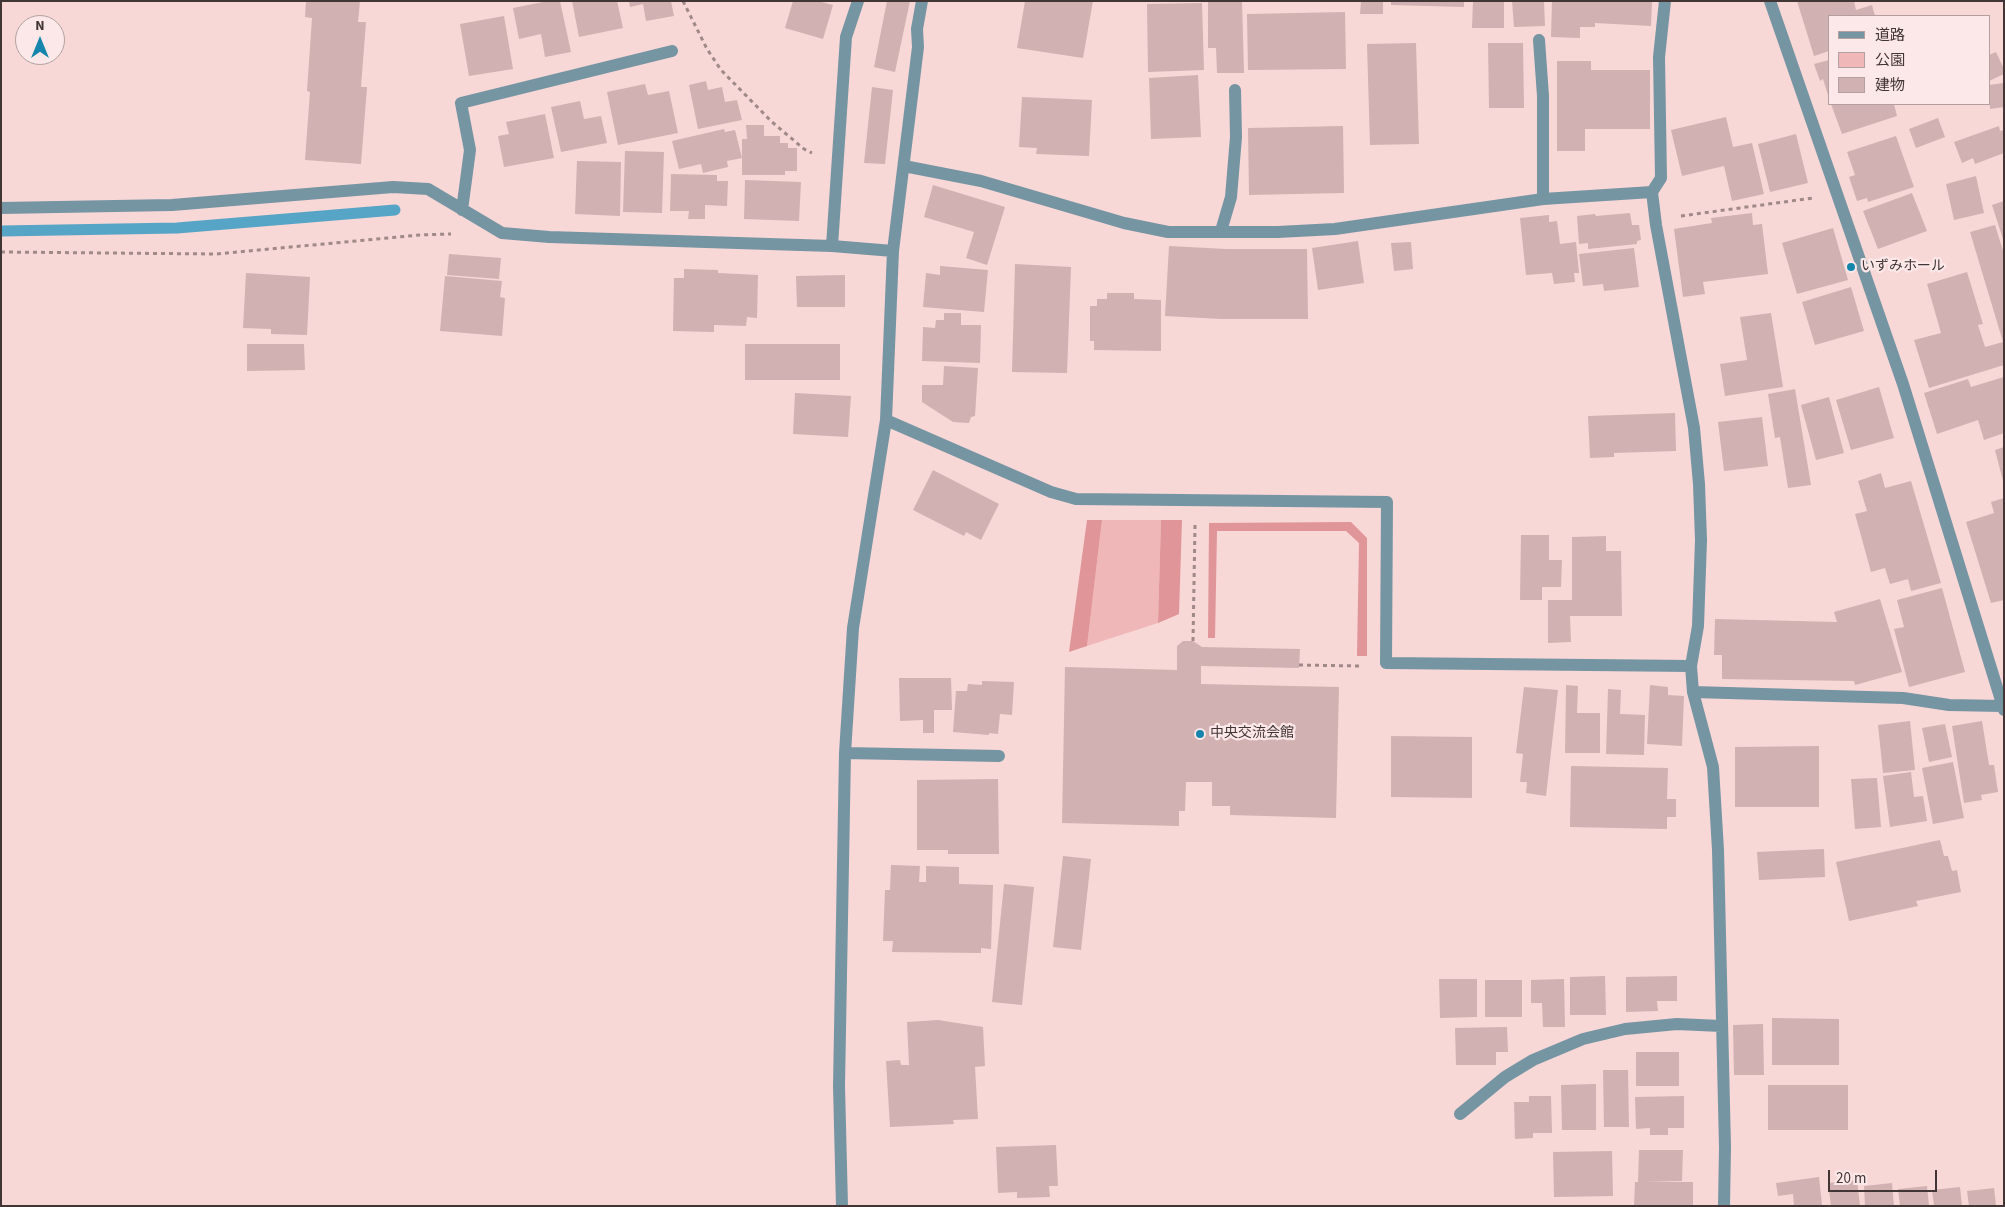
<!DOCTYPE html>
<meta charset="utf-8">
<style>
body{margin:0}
#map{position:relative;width:2005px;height:1207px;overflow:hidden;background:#f8d7d7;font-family:"Source Sans 3","Noto Sans JP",sans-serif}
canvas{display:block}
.frame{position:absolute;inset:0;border:2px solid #423535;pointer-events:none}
.legend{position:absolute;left:1828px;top:15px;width:162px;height:90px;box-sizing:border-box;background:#fce8e8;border:1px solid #b2a0a0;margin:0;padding:6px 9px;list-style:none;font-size:15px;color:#423535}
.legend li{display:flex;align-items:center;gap:10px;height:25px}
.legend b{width:25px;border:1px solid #b2a0a0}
.north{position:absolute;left:15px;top:15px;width:50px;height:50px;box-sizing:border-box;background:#fce8e8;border:1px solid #b2a0a0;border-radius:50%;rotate:0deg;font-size:14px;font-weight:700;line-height:20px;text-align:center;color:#423535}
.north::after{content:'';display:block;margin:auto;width:18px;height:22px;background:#1585ac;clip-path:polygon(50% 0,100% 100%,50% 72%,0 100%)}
.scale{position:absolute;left:1828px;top:1170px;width:109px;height:22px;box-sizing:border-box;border:2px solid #423535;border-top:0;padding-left:6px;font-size:15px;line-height:18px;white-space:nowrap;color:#423535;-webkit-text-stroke:4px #fce8e8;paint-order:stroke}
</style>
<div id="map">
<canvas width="2005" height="1207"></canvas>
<div class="frame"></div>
<ul class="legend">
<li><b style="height:6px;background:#7695a3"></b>道路</li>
<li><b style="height:14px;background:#f0b7b8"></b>公園</li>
<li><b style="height:14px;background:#d1b1b1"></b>建物</li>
</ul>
<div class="north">N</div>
<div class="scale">20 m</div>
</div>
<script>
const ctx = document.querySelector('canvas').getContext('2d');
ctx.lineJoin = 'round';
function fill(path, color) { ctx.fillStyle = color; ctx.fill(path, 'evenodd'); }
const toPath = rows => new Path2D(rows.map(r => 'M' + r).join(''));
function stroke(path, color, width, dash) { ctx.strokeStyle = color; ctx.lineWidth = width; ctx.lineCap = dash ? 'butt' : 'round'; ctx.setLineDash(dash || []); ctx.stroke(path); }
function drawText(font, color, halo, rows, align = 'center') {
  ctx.font = font + ' "Source Sans 3","Noto Sans JP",sans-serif'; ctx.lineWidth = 4.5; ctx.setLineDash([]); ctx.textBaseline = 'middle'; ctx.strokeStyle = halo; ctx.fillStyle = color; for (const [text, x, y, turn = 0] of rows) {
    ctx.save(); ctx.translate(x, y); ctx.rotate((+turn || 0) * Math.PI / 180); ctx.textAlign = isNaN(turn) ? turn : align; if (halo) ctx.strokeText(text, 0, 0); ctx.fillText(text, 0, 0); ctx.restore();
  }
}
fill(toPath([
 [1102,520,1161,520,1158,623,1087,646]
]), '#f0b7b8');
fill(toPath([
 [1087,520,1102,520,1087,646,1069,652],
 [1161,520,1182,520,1179,614,1158,623],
 [1351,522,1367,538,1367,656,1357,656,1359,543,1346,531,1217,531,1215,638,1208,638,1209,523]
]), '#e09598');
stroke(toPath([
 [1,231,177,228,395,210]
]), '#57a5c6', 11);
fill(toPath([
 [306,1,360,1,358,22,366,22,361,87,367,87,361,164,305,160,310,92,307,91,312,18,305,17],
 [548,1,560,1,571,52,545,57,541,34,519,39,513,8],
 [572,1,617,1,623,28,579,37],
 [629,1,671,1,674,16,646,21,643,4,630,7],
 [793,1,818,1,833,5,823,39,785,28],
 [887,1,910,1,895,72,874,67],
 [1025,1,1093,1,1083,58,1017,48],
 [1208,1,1242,1,1244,73,1217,73,1216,48,1208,48],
 [1361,1,1383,1,1383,14,1360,14],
 [1391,1,1464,1,1464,7,1391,5],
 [1473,1,1504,1,1504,28,1472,28],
 [1512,1,1544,1,1545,26,1514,27],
 [1552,1,1652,1,1651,26,1595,23,1595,27,1580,27,1580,38,1551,37],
 [1797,1,1854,1,1856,10,1872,5,1875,16,1829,16,1829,51,1814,56],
 [1202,3,1204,70,1148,72,1147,4],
 [1345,12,1346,69,1248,70,1247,14],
 [504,16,513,69,469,76,460,24],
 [1416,43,1419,144,1370,145,1367,44],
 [1488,43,1523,43,1524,108,1489,108],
 [1996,52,2004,69,2004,74,1989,81,1989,55],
 [1829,60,1829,95,1828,95,1823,79,1820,81,1814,64],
 [1557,61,1591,61,1591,70,1650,70,1650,129,1585,129,1585,151,1557,151],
 [1198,75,1201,137,1151,139,1149,78],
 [706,81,708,90,722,87,725,102,737,100,742,120,698,129,689,85],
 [2004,83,2004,107,1990,109,1989,85],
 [645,84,648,95,669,91,678,133,618,145,607,92],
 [872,87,893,90,885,164,864,163],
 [1022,97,1092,100,1089,156,1036,154,1037,148,1019,147],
 [580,101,584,119,601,116,607,143,561,152,551,107],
 [1831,104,1894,104,1897,116,1842,134],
 [545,114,554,158,504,167,498,136,509,134,506,122],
 [1726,117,1733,147,1752,143,1764,194,1732,201,1724,166,1682,176,1671,130],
 [1938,118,1945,137,1916,148,1909,129],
 [746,125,764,125,764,136,780,136,780,143,788,143,788,148,797,148,797,171,785,171,785,175,742,175,742,139,747,139],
 [1343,126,1344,193,1249,195,1248,128],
 [1999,126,2000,131,2004,130,2004,153,1975,164,1973,158,1962,163,1954,142],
 [724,129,725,132,735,130,742,158,727,161,728,167,703,173,701,164,679,169,672,141],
 [1796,134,1808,183,1770,192,1758,144],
 [1896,136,1914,187,1868,202,1867,198,1857,201,1849,177,1855,175,1847,152],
 [625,151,664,152,662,213,623,212],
 [577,161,621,162,620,216,575,214],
 [671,174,717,175,717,181,728,181,727,206,705,205,705,219,688,219,689,211,670,211],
 [1976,176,1984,213,1954,220,1946,184],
 [745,180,801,182,799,221,744,219],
 [933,185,1005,207,987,265,966,258,974,232,924,217],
 [1912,193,1927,231,1878,249,1863,211],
 [2004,201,2004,239,2003,239,1992,205],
 [1630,213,1632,225,1639,225,1641,240,1637,241,1637,244,1588,249,1588,243,1579,244,1577,216,1595,214,1596,216],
 [1752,213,1753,225,1762,224,1768,274,1703,282,1705,294,1683,297,1674,229,1712,223,1711,218],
 [1549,215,1549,222,1557,221,1560,244,1576,242,1579,273,1574,273,1575,282,1554,284,1552,273,1526,275,1520,218],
 [1995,225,2004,254,2004,365,1929,388,1914,340,1941,333,1927,284,1967,272,1983,324,1978,325,1985,347,2003,342,1970,232],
 [1833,228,1848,280,1797,294,1782,243],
 [1358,241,1364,283,1318,290,1312,248],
 [1411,242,1413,269,1394,271,1391,243],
 [1169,246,1226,249,1307,249,1308,319,1222,319,1165,316],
 [1634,248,1639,287,1604,291,1603,284,1583,286,1579,254],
 [449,254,501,258,499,279,447,275],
 [1015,264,1071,267,1067,373,1012,372],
 [940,266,988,270,984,312,923,307,926,273,940,275],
 [684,269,718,270,718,273,758,275,757,318,747,317,746,326,714,325,714,332,673,331,674,278,684,278],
 [246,273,310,277,307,335,271,334,271,329,243,328],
 [845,275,845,307,797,307,796,276],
 [445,276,502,281,500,297,505,298,502,336,440,331],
 [1851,287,1864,331,1815,345,1802,302],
 [1107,293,1134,293,1134,299,1161,300,1161,351,1094,350,1094,341,1090,341,1090,306,1097,306,1097,299,1107,299],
 [944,313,961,313,961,325,981,325,980,363,922,361,923,327,935,328,936,320,944,320],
 [1771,313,1783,387,1725,396,1720,364,1747,360,1740,317],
 [247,344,304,344,305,370,247,371],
 [745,344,840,344,840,380,745,380],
 [944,366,978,368,975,416,971,417,969,423,953,422,922,402,922,385,943,385],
 [2004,377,2004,433,1984,440,1978,420,1937,434,1924,393,1968,379,1971,387],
 [1879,387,1894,438,1851,450,1836,400],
 [1795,389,1811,485,1788,488,1780,437,1775,438,1768,394],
 [795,393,851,396,848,437,793,434],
 [1829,397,1844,453,1816,460,1801,405],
 [1675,413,1676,451,1614,453,1614,457,1590,458,1588,416],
 [1762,417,1768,466,1724,471,1718,422],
 [2004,447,2004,481,2003,481,1995,450],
 [933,470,999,504,981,540,966,532,964,536,913,510],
 [1881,473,1885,488,1911,481,1941,583,1911,591,1908,579,1890,584,1885,568,1871,572,1855,514,1867,511,1858,481],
 [2004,498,2004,600,1991,603,1966,522,1994,513,1991,502],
 [1521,535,1549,535,1549,560,1562,560,1561,587,1542,587,1542,600,1520,600],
 [1606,536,1606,551,1621,551,1622,616,1570,616,1571,642,1548,643,1548,600,1572,600,1572,537],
 [1942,588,1965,672,1909,687,1894,629,1904,627,1897,600],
 [1880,599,1902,672,1855,685,1854,681,1722,679,1722,655,1714,655,1715,619,1837,622,1834,612],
 [1183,641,1193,641,1202,647,1300,649,1299,668,1201,666,1201,684,1339,687,1336,818,1230,815,1230,806,1212,806,1212,782,1186,782,1185,811,1179,811,1179,826,1062,823,1065,667,1177,670,1177,646],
 [899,678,951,678,952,710,934,710,934,733,923,733,923,720,900,721],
 [982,681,1014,682,1012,715,1000,714,998,734,989,733,989,735,953,732,956,691,967,691,968,684,982,685],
 [1566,685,1578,686,1577,713,1600,713,1600,753,1565,753],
 [1650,685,1668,687,1668,695,1684,696,1682,746,1647,744],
 [1524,687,1558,690,1546,796,1526,793,1527,782,1520,782,1523,754,1516,753],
 [1608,689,1621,690,1620,714,1645,715,1644,755,1606,754],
 [1910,721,1915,770,1883,773,1878,725],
 [1982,721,1989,765,1994,765,1998,792,1981,795,1982,800,1964,803,1952,726],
 [1945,724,1952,757,1929,762,1922,728],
 [1391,736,1472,737,1472,798,1391,797],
 [1819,746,1819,807,1735,807,1735,747],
 [1953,762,1964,818,1933,824,1922,768],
 [1571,766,1668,768,1667,799,1676,799,1676,817,1667,817,1667,829,1570,827],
 [1911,772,1914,797,1923,796,1927,821,1890,827,1883,776],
 [1877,778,1881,827,1855,829,1851,779],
 [998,779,999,854,948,854,948,850,917,850,917,780],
 [1940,840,1944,856,1948,856,1952,871,1957,870,1961,892,1916,901,1918,906,1849,921,1836,862],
 [1824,849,1825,877,1759,880,1757,852],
 [1063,856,1091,859,1081,950,1053,947],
 [891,865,920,866,919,882,926,882,926,866,959,867,959,884,993,885,991,949,981,948,981,953,892,952,893,941,883,941,885,890,890,890],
 [1004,884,1034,887,1022,1005,992,1002],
 [1605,976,1606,1015,1570,1015,1570,977],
 [1677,976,1677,1001,1657,1001,1658,1011,1626,1012,1626,977],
 [1439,979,1477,979,1477,1017,1440,1018],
 [1564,979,1565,1027,1543,1027,1542,1003,1531,1003,1531,980],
 [1485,980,1522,980,1522,1017,1485,1017],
 [1772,1018,1839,1019,1839,1065,1772,1065],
 [938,1020,983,1027,985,1066,975,1067,978,1119,953,1120,954,1124,890,1127,886,1061,900,1060,901,1065,909,1065,907,1022],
 [1763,1024,1764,1075,1734,1075,1733,1025],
 [1507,1027,1508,1052,1496,1052,1496,1065,1456,1065,1455,1028],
 [1636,1052,1679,1052,1679,1086,1636,1086],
 [1603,1070,1628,1070,1629,1127,1604,1127],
 [1596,1084,1596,1130,1562,1130,1561,1085],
 [1768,1085,1848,1085,1848,1130,1768,1130],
 [1529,1096,1551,1096,1552,1133,1533,1133,1533,1138,1515,1139,1514,1102,1529,1102],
 [1684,1096,1684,1128,1668,1128,1668,1135,1650,1135,1650,1128,1636,1129,1635,1097],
 [1056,1145,1058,1186,1049,1186,1050,1197,1017,1198,1017,1192,998,1193,996,1147],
 [1639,1150,1683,1150,1682,1181,1644,1182,1693,1182,1693,1206,1634,1206,1635,1182,1638,1182],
 [1612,1151,1613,1196,1554,1197,1553,1152],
 [1819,1177,1822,1205,1794,1206,1793,1194,1778,1196,1776,1183],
 [1857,1180,1860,1206,1831,1206,1828,1183],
 [1892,1183,1894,1206,1865,1206,1864,1186],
 [1927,1186,1929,1206,1900,1206,1898,1189],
 [1960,1187,1962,1206,1934,1206,1932,1190],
 [1994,1188,1996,1206,1969,1206,1967,1191]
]), '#d1b1b1');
stroke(toPath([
 [683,1,707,49,721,70,772,122,804,149,812,153],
 [1681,216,1813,198],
 [1,252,216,254,420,235,451,234],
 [1193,641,1195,525],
 [1299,665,1361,666]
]), '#a08989', 3, [4, 4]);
stroke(toPath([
 [1770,1,1903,384,2004,710],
 [1539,40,1543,96,1543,199],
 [904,166,981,181,1124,223,1168,232,1278,232,1335,229,1543,199,1652,192,1656,225,1694,428,1699,484,1701,540,1698,626,1691,666,1693,692,1713,767,1718,850,1725,1147,1724,1206],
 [1652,192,1661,178,1659,57,1665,1],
 [1,208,172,205,393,187,428,189,502,233,549,237,832,246,893,251],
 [462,210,470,150,461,103,672,51],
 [1221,231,1231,197,1236,137,1235,90],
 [832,246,846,37,858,1],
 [886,420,1051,492,1076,499,1387,502,1386,663,1691,666],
 [1693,692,1903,698,1949,705,2003,706],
 [845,753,999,756],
 [1460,1114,1505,1077,1533,1060,1583,1039,1625,1029,1677,1024,1721,1026],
 [842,1206,839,1086,845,753,853,628,886,420,893,251,918,47,917,29,922,1]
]), '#7695a3', 12);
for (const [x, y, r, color] of [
 [1851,267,5,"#1585ac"],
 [1200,734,5,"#1585ac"]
]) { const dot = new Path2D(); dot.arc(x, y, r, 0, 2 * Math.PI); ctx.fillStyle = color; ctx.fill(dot); stroke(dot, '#fce8e8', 2); }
drawText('14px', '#423535', '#fce8e8', [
 ["いずみホール",1861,267],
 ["中央交流会館",1210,734]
], 'left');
</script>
